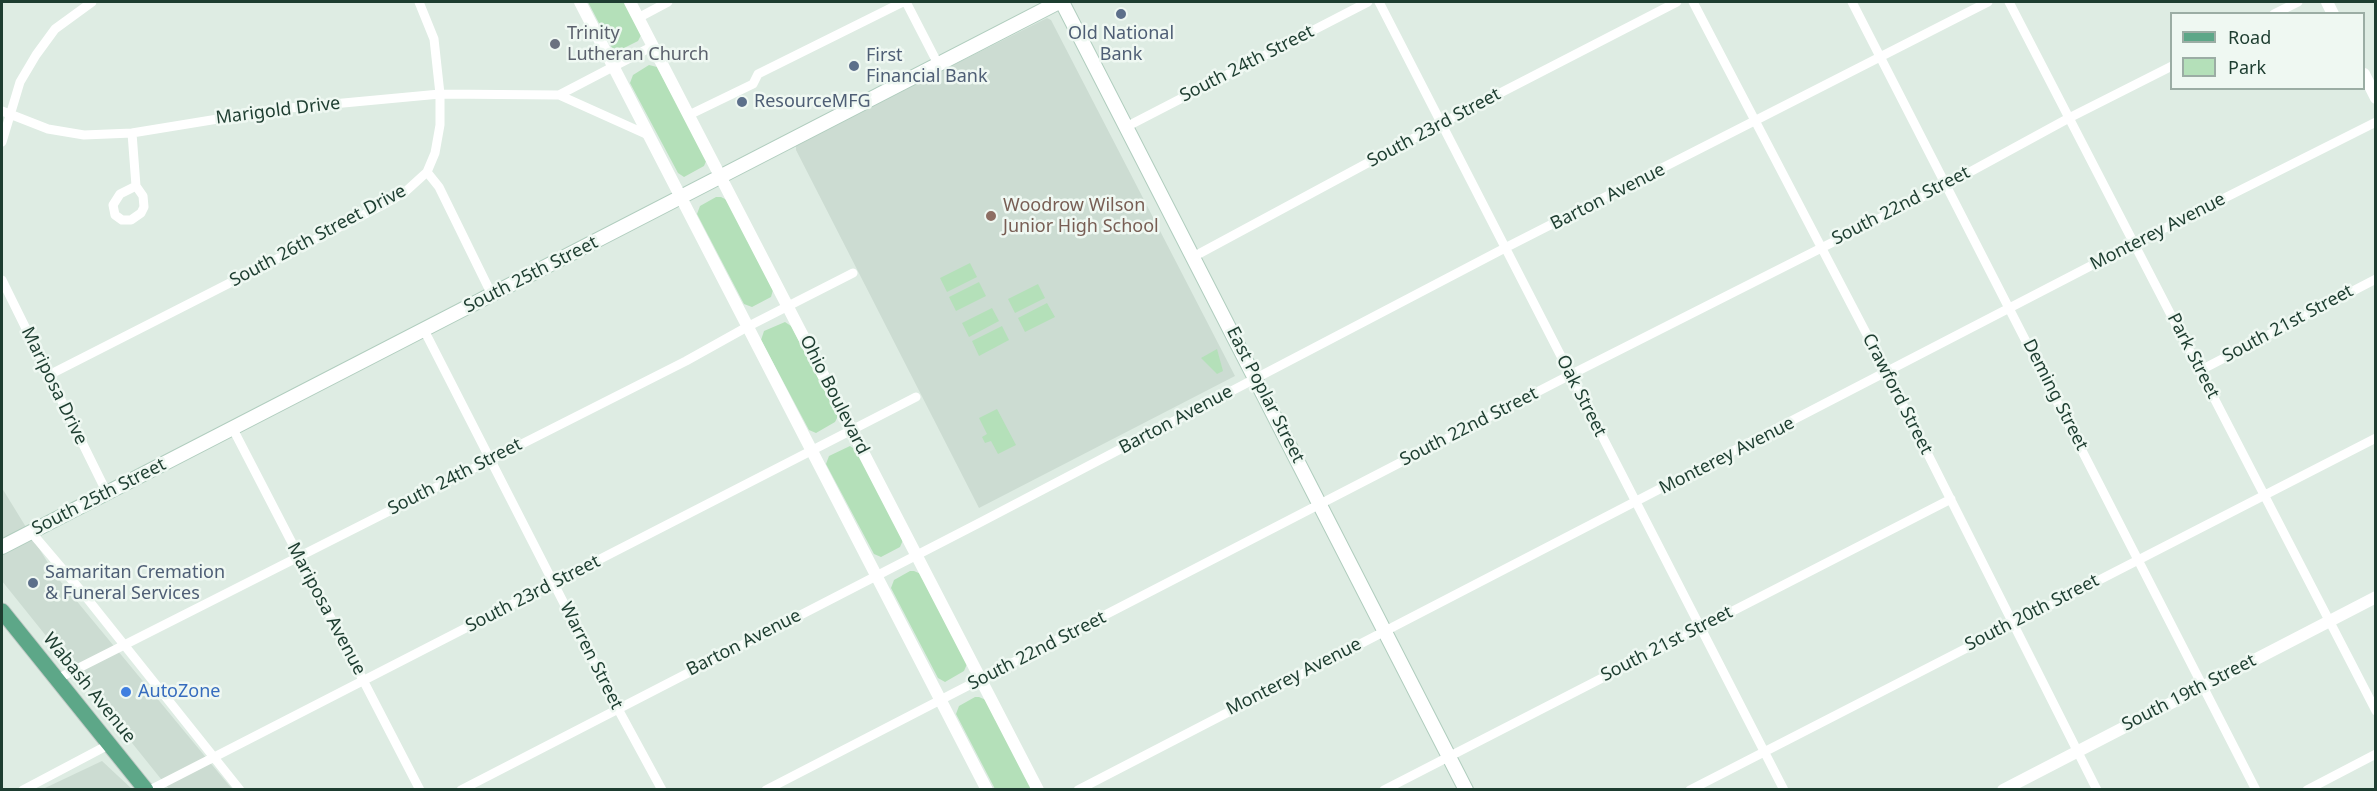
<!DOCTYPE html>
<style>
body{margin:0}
#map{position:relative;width:2377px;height:791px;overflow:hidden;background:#deece3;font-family:"Noto Sans",sans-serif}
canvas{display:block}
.frame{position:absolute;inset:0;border:3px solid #1d3d30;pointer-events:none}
.legend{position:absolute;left:2170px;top:12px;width:195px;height:78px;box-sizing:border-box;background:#eff8f2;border:2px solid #9bada4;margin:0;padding:8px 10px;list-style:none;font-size:18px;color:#1d3d30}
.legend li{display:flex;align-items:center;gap:12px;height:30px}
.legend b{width:30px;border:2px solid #9bada4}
</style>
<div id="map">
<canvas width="2377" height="791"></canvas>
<div class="frame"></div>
<ul class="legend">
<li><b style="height:8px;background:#5da788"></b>Road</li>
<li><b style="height:16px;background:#b4e0b9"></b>Park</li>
</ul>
</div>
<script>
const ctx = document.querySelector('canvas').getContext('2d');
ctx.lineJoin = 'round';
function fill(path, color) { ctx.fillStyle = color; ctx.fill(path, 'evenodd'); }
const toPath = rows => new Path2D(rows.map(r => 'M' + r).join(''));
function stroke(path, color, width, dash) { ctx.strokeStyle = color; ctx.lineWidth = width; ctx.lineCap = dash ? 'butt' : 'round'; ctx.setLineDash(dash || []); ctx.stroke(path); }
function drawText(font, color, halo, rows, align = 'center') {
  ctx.font = font + ' "Noto Sans",sans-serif'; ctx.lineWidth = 5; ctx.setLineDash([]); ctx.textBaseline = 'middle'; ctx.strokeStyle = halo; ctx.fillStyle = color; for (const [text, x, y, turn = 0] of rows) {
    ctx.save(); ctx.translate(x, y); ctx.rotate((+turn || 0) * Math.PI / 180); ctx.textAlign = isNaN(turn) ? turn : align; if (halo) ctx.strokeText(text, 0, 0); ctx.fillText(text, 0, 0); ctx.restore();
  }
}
fill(toPath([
 [1047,18,1051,20,1235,376,979,508,796,150,796,144],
 [2,488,56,576,232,789,169,789,2,581],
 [102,761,132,789,45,788]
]), '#ccdcd2');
fill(toPath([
 [588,2,624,2,641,35,638,41,620,50,612,48],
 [649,65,657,67,707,159,704,166,684,177,678,173,630,83,633,75],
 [716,197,721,197,727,200,773,290,771,297,752,307,744,304,697,214,700,206],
 [970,263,977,277,947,292,940,278],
 [979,282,986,296,956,311,949,297],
 [1038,284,1045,298,1015,313,1008,299],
 [1047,303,1055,317,1025,332,1018,318],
 [992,308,999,321,969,337,962,323],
 [785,322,791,326,838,416,835,422,816,433,809,430,761,340,764,331],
 [1002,326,1009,340,979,356,972,341],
 [1217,349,1223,371,1217,374,1201,358],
 [997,409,1016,445,998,454,991,441,985,443,982,437,987,434,979,418],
 [850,446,856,450,903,540,900,547,881,557,874,554,826,464,829,456],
 [910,571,914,571,921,574,967,664,964,671,945,682,938,678,891,588,894,580],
 [975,697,979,697,986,700,1032,789,995,789,956,714,959,706]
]), '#b4e0b9');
const secondary = toPath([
 [1062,2,1466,790],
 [2,547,1059,2]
]);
const primary = toPath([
 [2,611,146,790]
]);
stroke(secondary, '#b0cdbe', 16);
stroke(primary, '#c0c9c5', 17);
stroke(toPath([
 [906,2,938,64],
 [1379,2,1784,790],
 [1693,2,1887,373,2097,790],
 [1852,2,2256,790],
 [2009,2,2376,711],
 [2274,14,2298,2],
 [638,18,668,2],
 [559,95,653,46],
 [2,111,48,129,84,135,132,133,279,109,440,94,559,95,648,135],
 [689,115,753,84,758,74,903,2],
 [1126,127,1368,2],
 [132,133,136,186,120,194,113,205,115,215,122,220,131,220,141,213,144,207,143,196,136,186],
 [2,142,20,82,36,55,55,29,92,2],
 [427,172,439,187,492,295],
 [1193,257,1440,124,1677,2],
 [2,280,107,493],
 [424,330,618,709,662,790],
 [2201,370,2376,279],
 [49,375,381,206,405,192,427,172,435,153,440,125,440,94,434,39,419,2],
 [233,429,420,790],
 [31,532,82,592,240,790],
 [57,679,686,361,747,327,853,273],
 [23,790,110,744],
 [150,790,916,397],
 [461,790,981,522,1505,248,1988,2],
 [766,790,1570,375,1946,185,2069,118,2172,66],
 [1078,790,2135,243,2376,122],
 [1384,790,1951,499],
 [1690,790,2376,438],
 [2307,790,2376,754]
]), '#fff', 9);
stroke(toPath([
 [580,2,987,790],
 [630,2,1038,790],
 [2327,2,2333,14],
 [2364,74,2376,98],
 [2003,790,2376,597]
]), '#fff', 12);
stroke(secondary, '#fff', 14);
stroke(primary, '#5da788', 15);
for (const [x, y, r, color] of [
 [1121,14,6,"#5c6f8a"],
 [555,44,6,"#6b7280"],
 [854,66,6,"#5c6f8a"],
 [742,102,6,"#5c6f8a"],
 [991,216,6,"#8d6e63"],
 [33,583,6,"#5c6f8a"],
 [126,692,6,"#3f7fe0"]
]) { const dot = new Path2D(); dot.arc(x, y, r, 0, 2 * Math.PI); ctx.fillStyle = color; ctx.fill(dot); stroke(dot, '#eff8f2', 2); }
drawText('18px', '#5b616d', '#eff8f2', [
 ["Trinity",567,34],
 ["Lutheran Church",567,55]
], 'left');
drawText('18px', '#4e5e75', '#eff8f2', [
 ["Old National",1121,34,"center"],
 ["Bank",1121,55,"center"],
 ["First",866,56],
 ["Financial Bank",866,77],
 ["ResourceMFG",754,102],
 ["Samaritan Cremation",45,573],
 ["& Funeral Services",45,594]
], 'left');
drawText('18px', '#1d3d30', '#eff8f2', [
 ["South 24th Street",1247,64,-27],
 ["Marigold Drive",278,111,-7],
 ["South 23rd Street",1434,128,-28],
 ["Barton Avenue",1608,197,-27],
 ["South 22nd Street",1901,206,-27],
 ["Monterey Avenue",2158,232,-27],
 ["South 26th Street Drive",318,236,-28],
 ["South 25th Street",531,275,-27],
 ["South 21st Street",2288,324,-28],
 ["Park Street",2193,356,63],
 ["Mariposa Drive",54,386,64],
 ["Crawford Street",1897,394,63],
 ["Ohio Boulevard",834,395,63],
 ["East Poplar Street",1265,395,63],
 ["Deming Street",2055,395,63],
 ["Oak Street",1581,396,63],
 ["Barton Avenue",1176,420,-28],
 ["South 22nd Street",1469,427,-27],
 ["Monterey Avenue",1727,456,-27],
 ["South 24th Street",455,477,-27],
 ["South 25th Street",99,497,-27],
 ["South 23rd Street",533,594,-27],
 ["Mariposa Avenue",326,609,62],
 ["South 20th Street",2032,613,-27],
 ["Barton Avenue",744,643,-27],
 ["South 21st Street",1667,644,-27],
 ["South 22nd Street",1037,651,-27],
 ["Warren Street",591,656,63],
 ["Monterey Avenue",1294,677,-27],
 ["Wabash Avenue",89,688,51],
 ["South 19th Street",2189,693,-27]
]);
drawText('18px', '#785e54', '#eff8f2', [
 ["Woodrow Wilson",1003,206],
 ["Junior High School",1003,227]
], 'left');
drawText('18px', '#366cbe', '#eff8f2', [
 ["AutoZone",138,692]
], 'left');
</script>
